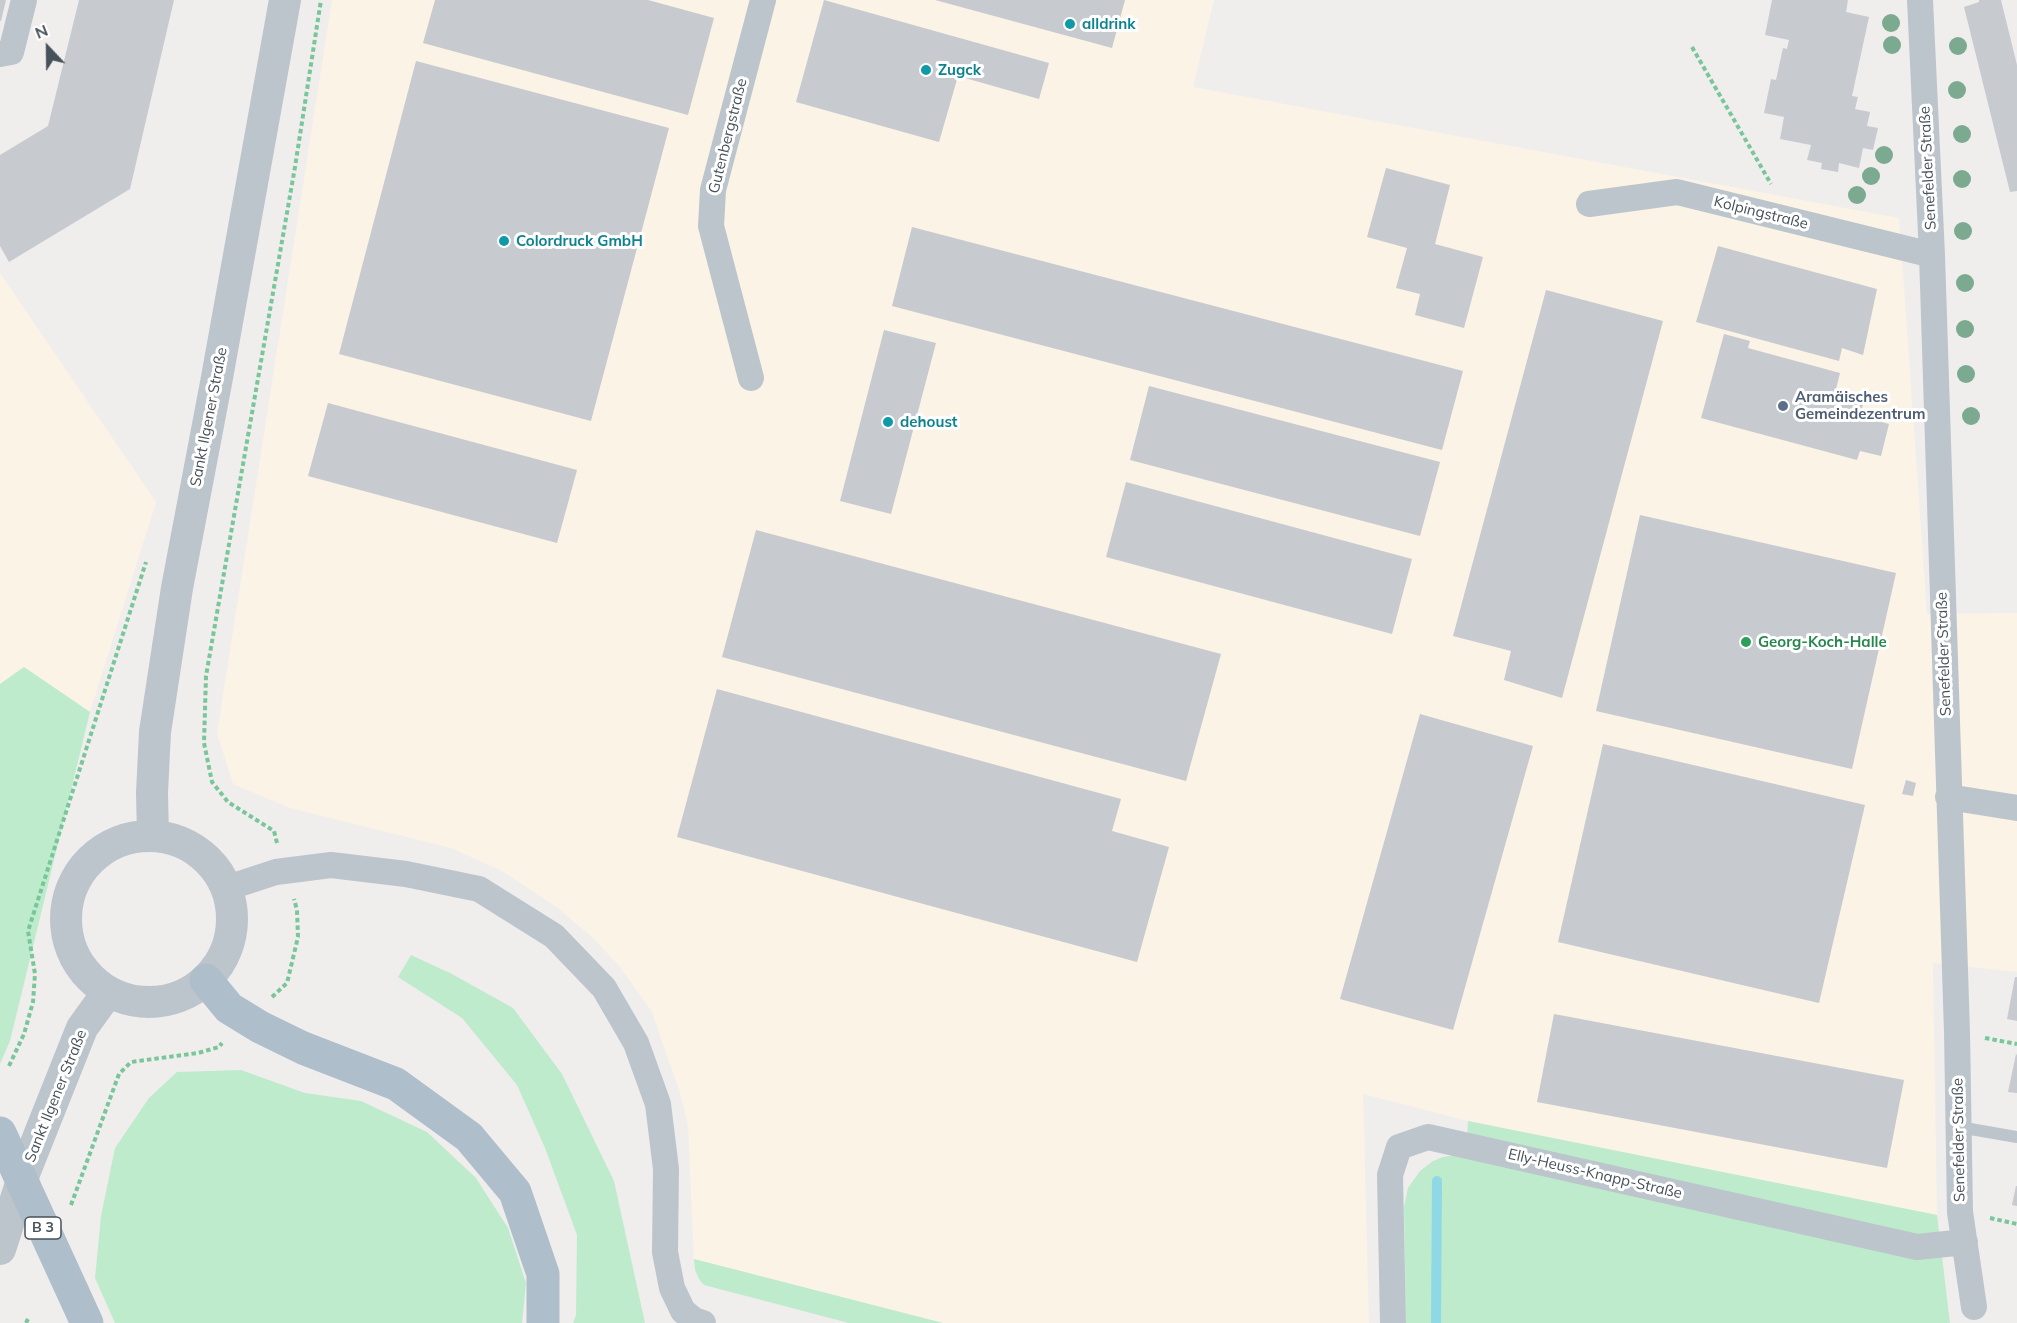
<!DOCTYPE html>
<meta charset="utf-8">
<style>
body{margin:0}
#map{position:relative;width:2017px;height:1323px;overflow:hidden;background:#f0eded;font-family:Mulish,sans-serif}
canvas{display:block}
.north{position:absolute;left:18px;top:18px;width:60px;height:60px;-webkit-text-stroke:4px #fff;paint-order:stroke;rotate:338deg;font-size:16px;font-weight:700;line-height:24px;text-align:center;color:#475159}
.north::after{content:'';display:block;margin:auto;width:21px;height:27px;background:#475159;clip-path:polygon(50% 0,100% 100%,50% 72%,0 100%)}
</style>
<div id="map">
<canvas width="2017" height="1323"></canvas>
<div class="north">N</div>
</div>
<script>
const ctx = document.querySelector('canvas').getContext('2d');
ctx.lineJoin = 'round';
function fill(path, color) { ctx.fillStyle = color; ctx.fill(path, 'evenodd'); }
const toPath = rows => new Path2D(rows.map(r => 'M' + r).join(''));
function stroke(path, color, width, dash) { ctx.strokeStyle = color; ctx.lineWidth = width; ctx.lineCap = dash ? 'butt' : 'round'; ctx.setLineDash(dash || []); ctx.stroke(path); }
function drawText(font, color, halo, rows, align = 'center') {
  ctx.font = font + ' Mulish,sans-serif'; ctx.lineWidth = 6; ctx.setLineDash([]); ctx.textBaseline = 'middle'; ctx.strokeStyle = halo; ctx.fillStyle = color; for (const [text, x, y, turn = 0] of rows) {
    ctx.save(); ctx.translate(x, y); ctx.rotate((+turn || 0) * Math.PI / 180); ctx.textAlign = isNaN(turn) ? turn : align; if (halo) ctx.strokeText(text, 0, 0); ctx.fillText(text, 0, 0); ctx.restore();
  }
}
fill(toPath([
 [332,0,1214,0,1193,87,1899,218,1927,614,2017,613,2017,972,1933,963,1937,1215,1468,1121,1363,1094,1369,1323,943,1323,694,1259,688,1127,681,1096,652,1012,620,967,593,938,558,908,502,871,451,848,290,808,233,784,217,733],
 [0,273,156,502,90,712,24,667,0,684]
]), '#faf3e6');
fill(toPath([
 [24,667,90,712,10,1041,0,1064,0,684],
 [411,955,452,974,513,1008,562,1074,614,1181,645,1323,573,1323,576,1315,577,1235,545,1148,517,1085,462,1018,398,977],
 [241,1070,305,1093,361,1101,427,1132,476,1178,508,1228,526,1283,522,1323,115,1323,95,1278,101,1216,115,1148,149,1098,177,1072],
 [1468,1121,1937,1215,1950,1323,1406,1323,1404,1207,1408,1188,1420,1171,1433,1161,1443,1157,1454,1155,1466,1157],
 [694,1259,943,1323,849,1323,704,1285,699,1279,695,1270]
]), '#beebcc');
stroke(toPath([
 [1436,1323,1437,1181]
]), '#8ed9e5', 10);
fill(toPath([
 [0,0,6,0,1,21,0,21],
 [79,0,174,0,130,189,9,262,0,246,0,155,48,126],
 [435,0,648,0,714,18,688,115,423,43],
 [824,0,1049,63,1039,99,958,76,939,142,796,102],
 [935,0,1125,0,1112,48],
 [1772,0,1848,0,1846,12,1869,17,1852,96,1858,97,1855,109,1870,112,1867,126,1878,128,1873,150,1863,148,1859,168,1839,163,1838,172,1821,169,1822,163,1807,160,1811,145,1780,139,1784,117,1764,113,1771,79,1776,80,1783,48,1787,49,1789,40,1765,35],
 [1979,0,2001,0,2017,65,2017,191,2010,192,1964,7,1979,2],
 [416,61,669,128,591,421,339,354],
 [1386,168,1450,185,1435,244,1483,257,1464,328,1415,315,1420,294,1396,288,1407,248,1367,237],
 [912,227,1463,371,1442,450,892,306],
 [1718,246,1877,289,1863,355,1842,348,1839,361,1696,322],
 [1546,290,1663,321,1562,698,1504,680,1511,651,1453,636],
 [884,330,936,343,891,514,840,501],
 [1724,334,1750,341,1748,348,1840,373,1836,389,1865,397,1860,416,1889,424,1881,456,1860,451,1857,460,1701,418],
 [1149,386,1440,462,1420,536,1130,460],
 [328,403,577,470,557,543,308,476],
 [1126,482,1412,559,1392,634,1106,557],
 [1640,515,1896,573,1852,769,1596,711],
 [756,530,1221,654,1186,781,722,657],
 [717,689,1121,799,1112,831,1169,847,1137,962,677,837],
 [1420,714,1533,746,1453,1030,1340,999],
 [1603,744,1865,805,1819,1003,1558,942],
 [1906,780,1916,783,1913,796,1902,794],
 [2015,977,2017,977,2017,1021,2007,1019],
 [1554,1014,1904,1080,1887,1168,1537,1102],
 [2016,1054,2017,1055,2017,1093,2008,1092],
 [2016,1186,2017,1186,2017,1206,2012,1205]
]), '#c7cacf');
stroke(toPath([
 [1692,47,1771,184],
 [277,843,274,831,228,802,212,782,204,743,206,676,295,167,321,0],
 [272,997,287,983,298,937,297,910,294,899],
 [1985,1038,2017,1044],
 [9,1066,24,1034,33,1002,35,974,28,931,146,562],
 [71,1205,119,1074,131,1062,198,1053,219,1047,222,1043],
 [1990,1218,2017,1224],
 [26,1323,28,1319]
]), '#78c69a', 4, [4.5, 3]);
stroke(toPath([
 [1959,1127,2017,1137]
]), '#bcc5cb', 12);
stroke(toPath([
 [1920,0,1932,255,1957,1032,1960,1212,1974,1307],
 [0,54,11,52,24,0],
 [1589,204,1677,192,1932,255],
 [751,378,711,226,713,190,763,0],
 [1948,797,2017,808],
 [227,888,276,872,331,865,406,874,479,889,554,936,604,988,636,1043,658,1104,666,1169,665,1252,672,1288,683,1311,694,1320,703,1323],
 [1393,1323,1390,1175,1399,1147,1428,1137,1917,1247,1965,1242]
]), '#bcc5cb', 26);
stroke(toPath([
 '66 919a83 83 0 1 1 166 0a83 83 0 1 1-166 0Z',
 [153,836,152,793,155,732,177,588,216,383,285,0],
 [0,1249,25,1171,82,1028,108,992]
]), '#bcc5cb', 32);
stroke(toPath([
 [206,980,229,1008,260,1027,303,1048,396,1084,469,1137,515,1192,543,1274,543,1323]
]), '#aebeca', 33);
stroke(toPath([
 [0,1133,87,1323]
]), '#aebeca', 33);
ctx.fillStyle = '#7caa90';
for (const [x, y] of [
 [1891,23],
 [1892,45],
 [1958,46],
 [1957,90],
 [1962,134],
 [1884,155],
 [1871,176],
 [1962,179],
 [1857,195],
 [1963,231],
 [1965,283],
 [1965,329],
 [1966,374],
 [1971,416]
]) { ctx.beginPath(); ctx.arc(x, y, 9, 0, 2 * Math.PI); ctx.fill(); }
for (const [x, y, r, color] of [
 [1070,24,6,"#0f9aa8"],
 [926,70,6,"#0f9aa8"],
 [504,241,6,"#0f9aa8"],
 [1783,406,6,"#5c6f8a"],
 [888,422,6,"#0f9aa8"],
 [1746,642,6,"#2e9e5b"]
]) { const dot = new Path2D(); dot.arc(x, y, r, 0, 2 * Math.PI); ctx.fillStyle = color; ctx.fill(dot); stroke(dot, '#fff', 2); }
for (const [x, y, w] of [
 [43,1228,36]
]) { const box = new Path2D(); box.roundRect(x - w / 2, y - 11, w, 22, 4.5); ctx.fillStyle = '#fff'; ctx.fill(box); stroke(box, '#475159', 1.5); }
drawText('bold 14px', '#475159', null, [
 ["B 3",43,1228]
]);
drawText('bold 15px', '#0d838f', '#fff', [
 ["alldrink",1082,24],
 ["Zugck",938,70],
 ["Colordruck GmbH",516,241],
 ["dehoust",900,422]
], 'left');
drawText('15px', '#475159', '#fff', [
 ["Gutenbergstraße",728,136,-76],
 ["Senefelder Straße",1928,168,-93],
 ["Kolpingstraße",1761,213,14],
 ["Sankt Ilgener Straße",209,417,-79],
 ["Senefelder Straße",1944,654,-92],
 ["Sankt Ilgener Straße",56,1096,-68],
 ["Senefelder Straße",1959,1140,-91],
 ["Elly-Heuss-Knapp-Straße",1595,1174,13]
]);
drawText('bold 15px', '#4e5e75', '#fff', [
 ["Aramäisches",1795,397],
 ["Gemeindezentrum",1795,414]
], 'left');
drawText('bold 15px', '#27864d', '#fff', [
 ["Georg-Koch-Halle",1758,642]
], 'left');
</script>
